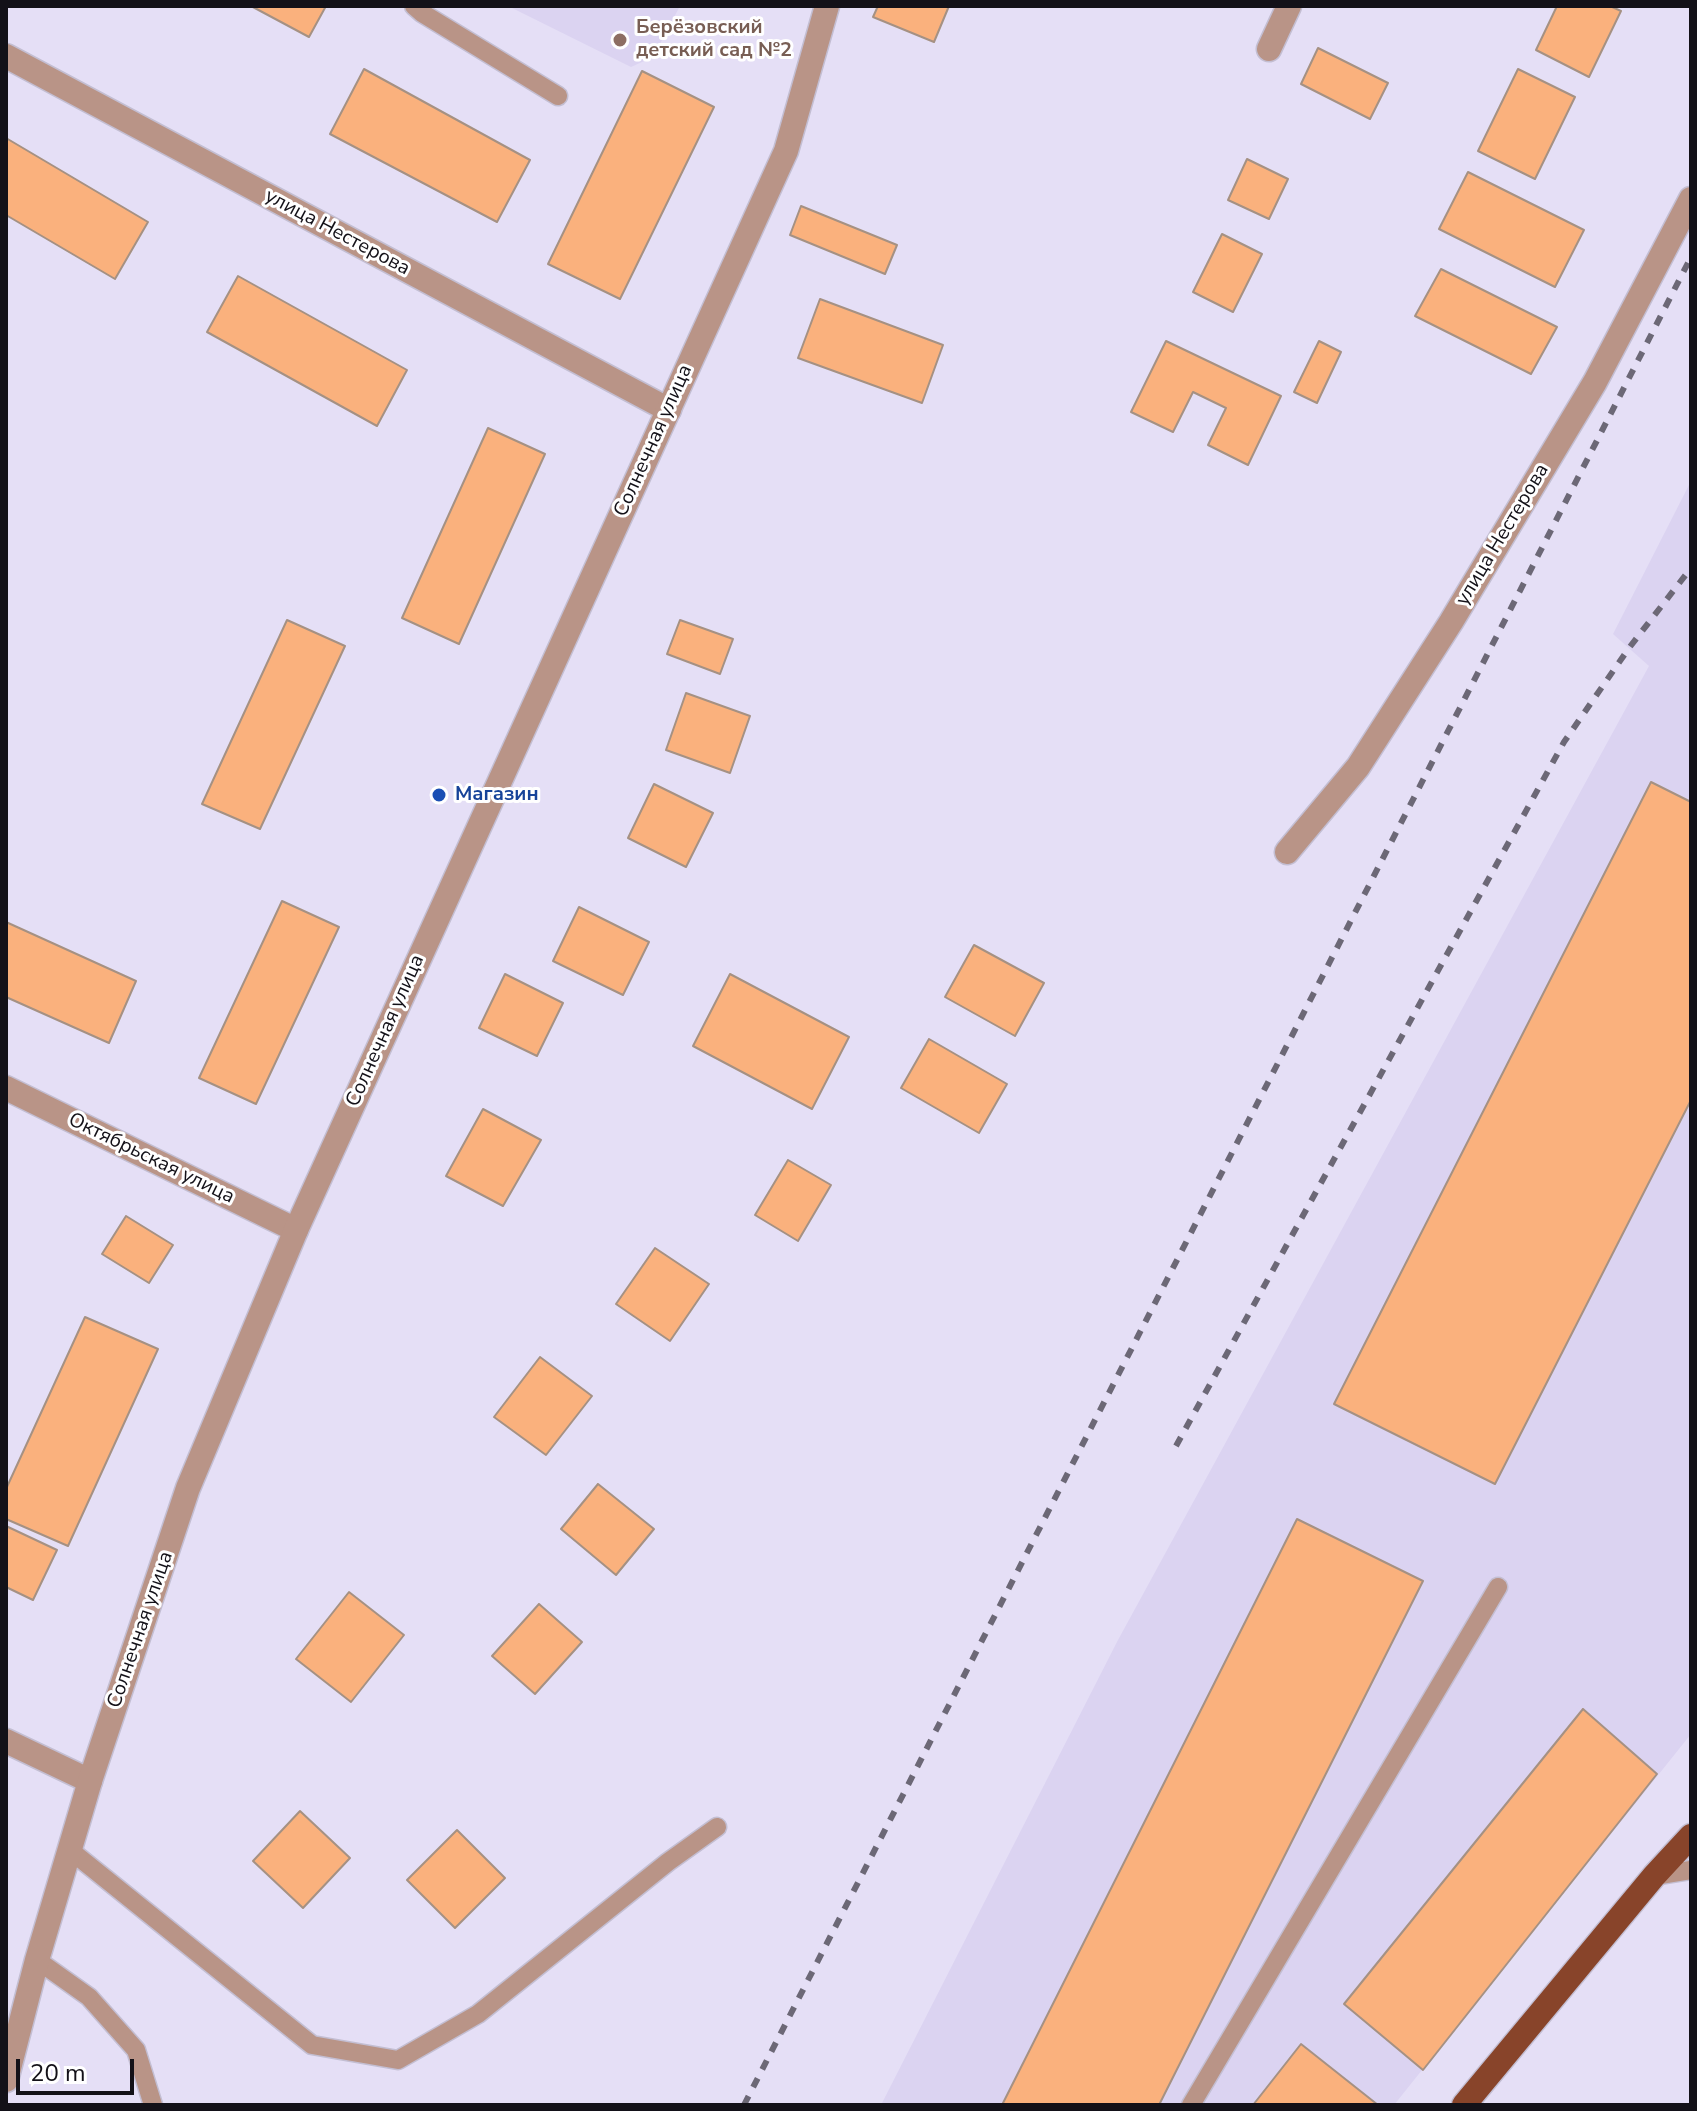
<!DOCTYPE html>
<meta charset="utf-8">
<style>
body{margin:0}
#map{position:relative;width:1697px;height:2111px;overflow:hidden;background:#e5dff6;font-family:"Nunito Sans",sans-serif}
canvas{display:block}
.frame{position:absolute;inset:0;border:8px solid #131118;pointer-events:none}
.scale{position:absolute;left:16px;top:2059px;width:118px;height:36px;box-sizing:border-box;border:4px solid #131118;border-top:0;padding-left:10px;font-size:24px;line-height:28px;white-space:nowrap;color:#131118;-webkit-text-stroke:6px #fff;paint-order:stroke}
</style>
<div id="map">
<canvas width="1697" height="2111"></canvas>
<div class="frame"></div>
<div class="scale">20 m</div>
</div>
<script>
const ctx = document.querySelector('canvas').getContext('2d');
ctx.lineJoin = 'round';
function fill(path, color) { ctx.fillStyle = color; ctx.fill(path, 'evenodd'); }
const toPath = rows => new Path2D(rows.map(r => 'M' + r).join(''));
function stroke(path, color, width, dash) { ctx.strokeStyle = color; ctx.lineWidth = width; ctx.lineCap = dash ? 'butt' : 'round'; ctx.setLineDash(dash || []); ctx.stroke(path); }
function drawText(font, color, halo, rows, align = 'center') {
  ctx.font = font + ' "Nunito Sans",sans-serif'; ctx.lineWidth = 6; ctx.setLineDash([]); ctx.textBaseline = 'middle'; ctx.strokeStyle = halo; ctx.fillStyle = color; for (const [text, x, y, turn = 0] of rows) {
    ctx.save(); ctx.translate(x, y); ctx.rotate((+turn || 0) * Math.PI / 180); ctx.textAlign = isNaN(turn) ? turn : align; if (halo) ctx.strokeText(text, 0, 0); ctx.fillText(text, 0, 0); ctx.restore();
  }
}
fill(toPath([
 [508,6,680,6,653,57,631,67],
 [1691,481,1691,1734,1394,2105,881,2105,1118,1640,1649,666,1613,634]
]), '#dbd3f1');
const building = toPath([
 [251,6,326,6,309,37,251,6],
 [878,6,949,6,934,42,873,17,878,6],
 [1557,6,1610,6,1621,11,1589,77,1536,50,1557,6],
 [1318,48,1388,83,1370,119,1301,84,1318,48],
 [364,69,530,160,497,222,330,134,364,69],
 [1518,69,1575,97,1535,179,1478,151,1518,69],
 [642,71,714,107,620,299,548,264,642,71],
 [6,138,148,222,115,279,6,215,6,138],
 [1247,159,1288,179,1269,219,1228,200,1247,159],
 [1468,172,1584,230,1555,287,1439,229,1468,172],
 [801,206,897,245,885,274,790,235,801,206],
 [1222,234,1262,254,1233,312,1193,292,1222,234],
 [1441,269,1557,327,1531,374,1415,316,1441,269],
 [238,276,407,370,377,426,207,332,238,276],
 [820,299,943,345,922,403,798,358,820,299],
 [1166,341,1281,396,1248,465,1208,445,1226,408,1193,392,1173,432,1131,412,1166,341],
 [1319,341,1341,352,1317,403,1294,392,1319,341],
 [488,428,545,454,459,644,402,618,488,428],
 [287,620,345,646,260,829,202,804,287,620],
 [680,620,733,639,720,674,667,654,680,620],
 [686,693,750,716,730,773,666,750,686,693],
 [1651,782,1691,802,1691,1100,1495,1484,1334,1404,1651,782],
 [654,784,713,813,686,867,628,838,654,784],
 [282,901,339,927,256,1104,199,1078,282,901],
 [579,907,649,942,623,995,553,961,579,907],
 [6,922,136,981,109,1043,6,997,6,922],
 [974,945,1044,983,1015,1036,945,997,974,945],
 [505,974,563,1003,537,1056,479,1028,505,974],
 [730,974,849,1037,812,1109,693,1046,730,974],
 [929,1039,1007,1084,979,1133,901,1088,929,1039],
 [483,1109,541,1140,503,1206,446,1176,483,1109],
 [788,1160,831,1185,798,1241,755,1215,788,1160],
 [126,1216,173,1245,149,1283,102,1254,126,1216],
 [655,1248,709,1284,670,1341,616,1304,655,1248],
 [85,1317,158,1349,68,1546,6,1519,6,1489,85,1317],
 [540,1357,592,1396,546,1455,494,1417,540,1357],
 [598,1484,654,1529,616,1575,561,1529,598,1484],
 [1297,1519,1423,1581,1159,2105,1002,2105,1297,1519],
 [6,1526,57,1550,33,1600,6,1587,6,1526],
 [349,1592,404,1635,351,1702,296,1659,349,1592],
 [539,1604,582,1642,535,1694,492,1656,539,1604],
 [1583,1709,1657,1774,1423,2070,1344,2004,1583,1709],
 [300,1811,350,1858,303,1908,253,1861,300,1811],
 [457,1830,505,1878,455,1928,407,1880,457,1830],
 [1301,2044,1378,2105,1253,2105,1301,2044]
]);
fill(building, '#fab17d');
stroke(building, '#a59183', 2);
const service = toPath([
 [414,6,422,13,558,96],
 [71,1851,312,2045,398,2060,478,2014,668,1862,717,1827],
 [1654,1876,1691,1870],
 [37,1960,89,1997,136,2050,153,2105],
 [1191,2105,1498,1587]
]);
const minor = toPath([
 [1269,49,1289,6],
 [6,56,669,410],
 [1287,852,1358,767,1451,622,1595,382,1691,199],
 [6,1088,296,1230],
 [6,1741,90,1781]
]);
const tertiary = toPath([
 [6,2080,37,1960,90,1781,188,1488,296,1230,786,151,827,6]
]);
const trunk = toPath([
 [1464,2105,1654,1876,1691,1836]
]);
stroke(service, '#c3bed2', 21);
stroke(minor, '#c3bed2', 27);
stroke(tertiary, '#c3bed2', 27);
stroke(trunk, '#c3bed2', 27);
stroke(service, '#b99487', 18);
stroke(minor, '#b99487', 24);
stroke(tertiary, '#b99487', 24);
stroke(trunk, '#88442a', 24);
stroke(toPath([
 [1176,1446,1564,742,1629,648,1691,568],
 [744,2105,1691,257]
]), '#6c6876', 6, [10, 10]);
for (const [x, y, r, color] of [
 [620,40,8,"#8d6e63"],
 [439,795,8,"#1a4fb4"]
]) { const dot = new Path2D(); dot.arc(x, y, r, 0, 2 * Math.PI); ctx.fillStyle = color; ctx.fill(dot); stroke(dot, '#fff', 3); }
drawText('bold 20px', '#785e54', '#fff', [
 ["Берёзовский",636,28],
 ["детский сад №2",636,51]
], 'left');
drawText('20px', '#131118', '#fff', [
 ["улица Нестерова",337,233,28],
 ["Солнечная улица",654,441,-66],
 ["улица Нестерова",1503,535,-59],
 ["Солнечная улица",386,1031,-66],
 ["Октябрьская улица",151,1159,26],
 ["Солнечная улица",141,1630,-71]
]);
drawText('bold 20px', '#164399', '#fff', [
 ["Магазин",455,795]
], 'left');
</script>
